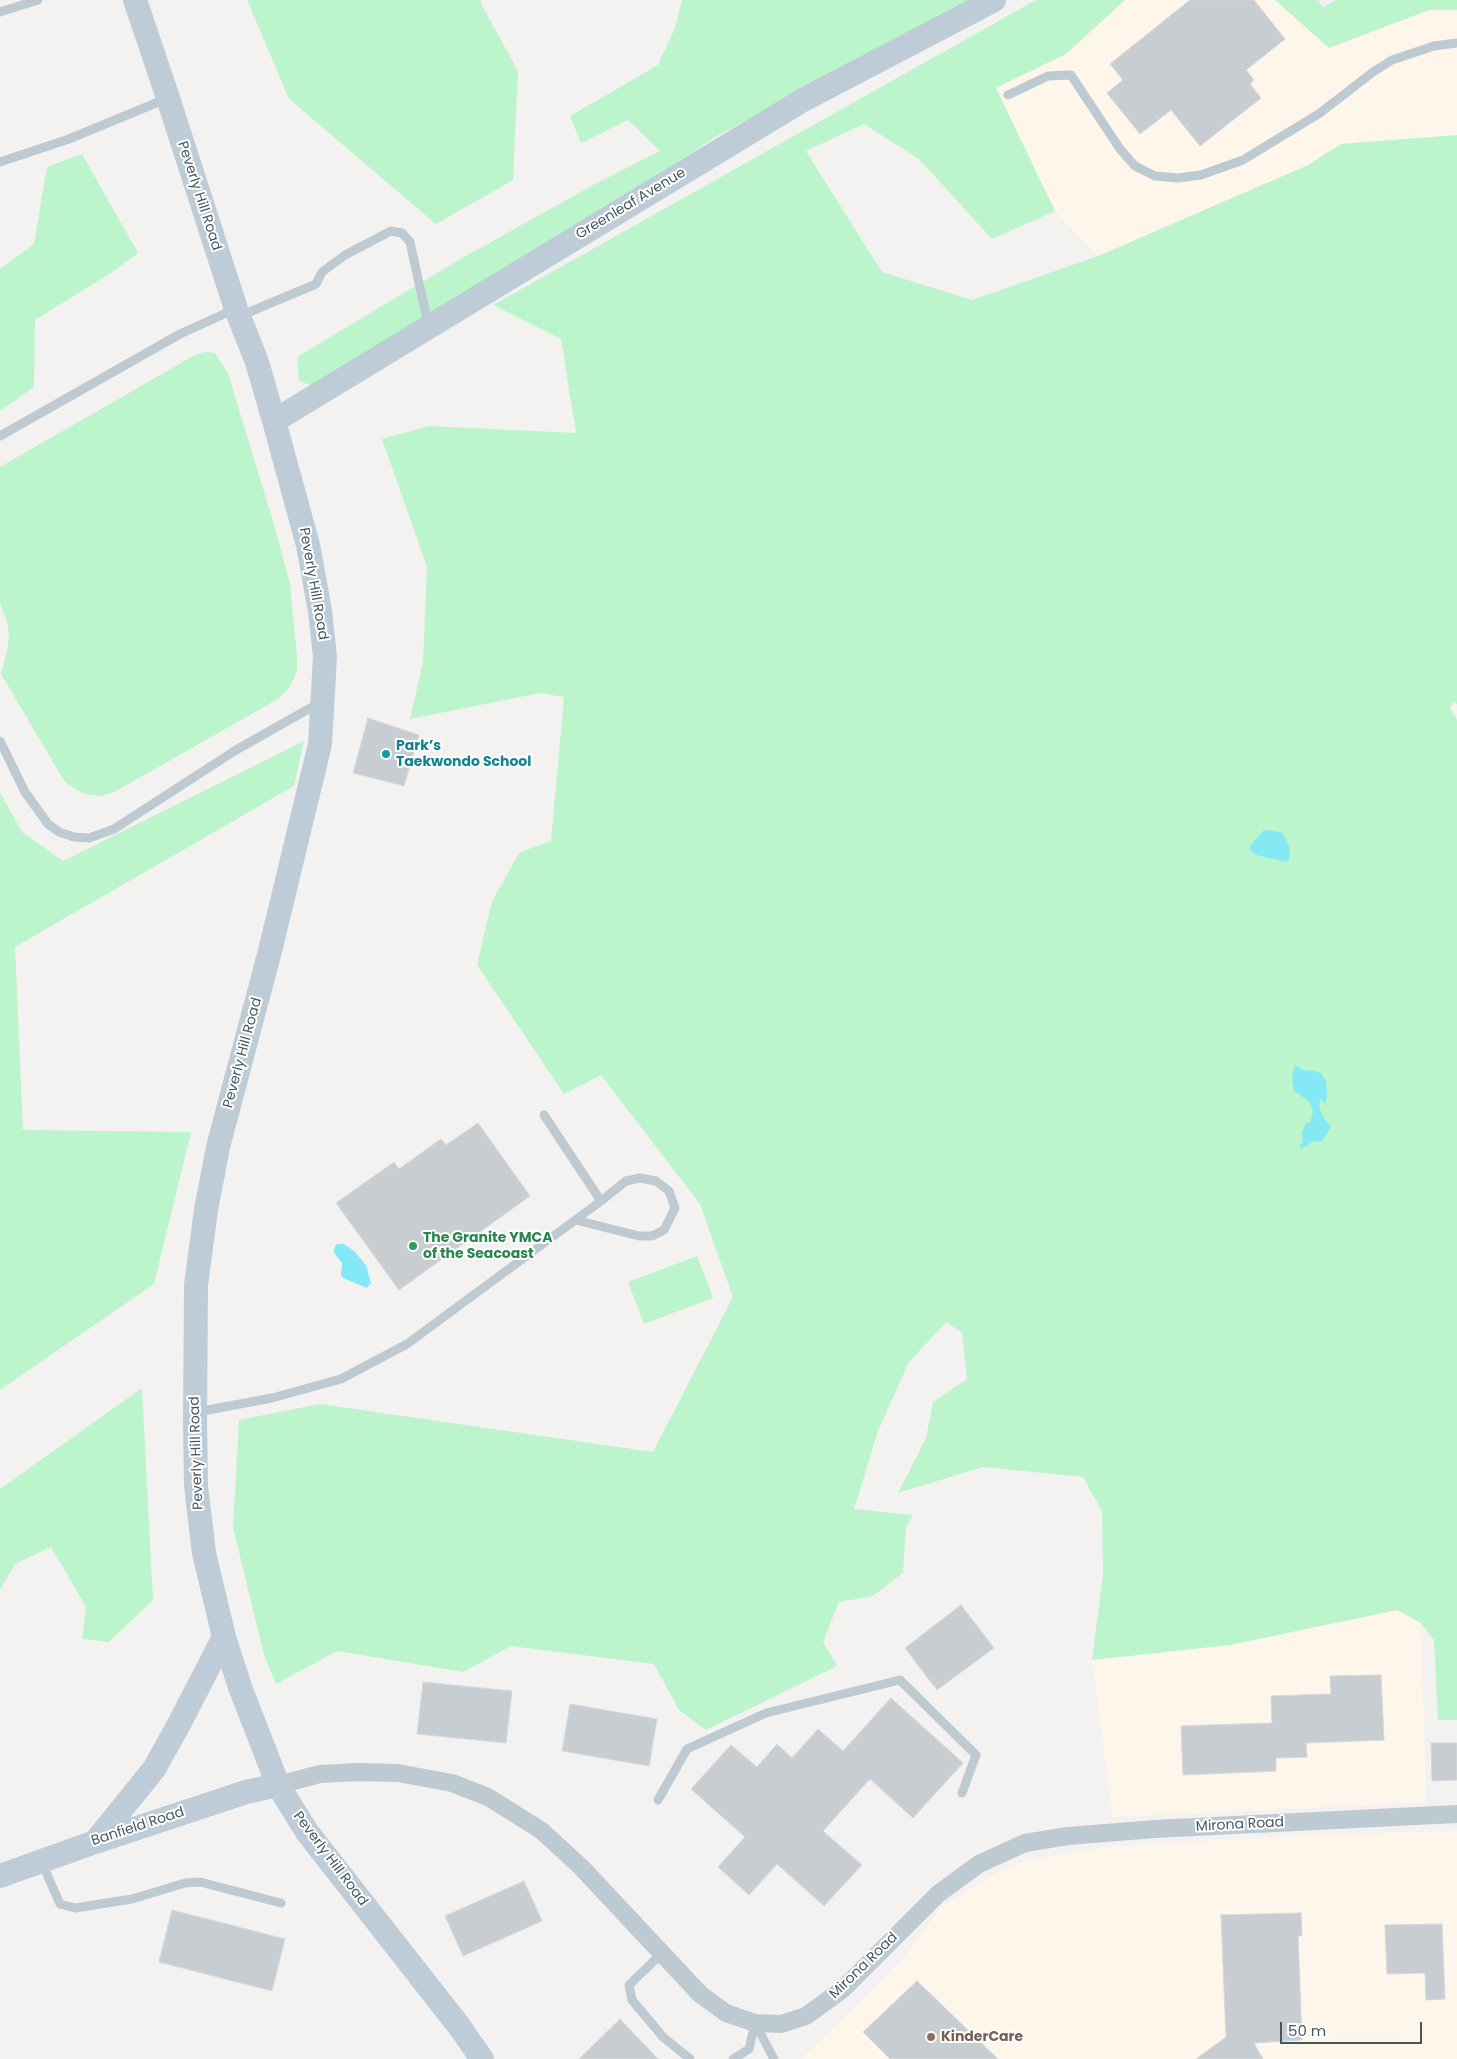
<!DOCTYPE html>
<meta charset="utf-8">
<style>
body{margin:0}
#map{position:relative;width:1457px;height:2059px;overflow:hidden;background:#f4f1f1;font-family:Poppins,sans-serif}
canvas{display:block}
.scale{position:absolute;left:1280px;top:2022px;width:142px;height:22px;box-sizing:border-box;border:2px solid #475761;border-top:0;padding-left:6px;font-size:15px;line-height:18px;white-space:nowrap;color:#475761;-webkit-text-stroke:4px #fff;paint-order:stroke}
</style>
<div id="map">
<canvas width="1457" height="2059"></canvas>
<div class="scale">50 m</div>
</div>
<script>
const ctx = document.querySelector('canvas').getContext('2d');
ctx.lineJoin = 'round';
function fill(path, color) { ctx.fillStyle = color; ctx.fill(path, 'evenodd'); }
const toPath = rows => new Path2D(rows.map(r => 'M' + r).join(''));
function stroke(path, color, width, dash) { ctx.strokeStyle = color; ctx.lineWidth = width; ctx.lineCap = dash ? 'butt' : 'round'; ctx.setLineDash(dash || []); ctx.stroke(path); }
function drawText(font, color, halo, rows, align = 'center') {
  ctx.font = font + ' Poppins,sans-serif'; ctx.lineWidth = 4; ctx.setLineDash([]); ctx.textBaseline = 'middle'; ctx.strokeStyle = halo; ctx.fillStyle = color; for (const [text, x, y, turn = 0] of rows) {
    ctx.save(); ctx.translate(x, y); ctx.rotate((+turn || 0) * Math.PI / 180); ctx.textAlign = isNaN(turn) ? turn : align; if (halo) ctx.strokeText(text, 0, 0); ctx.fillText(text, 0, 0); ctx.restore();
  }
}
fill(toPath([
 [1125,0,1275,0,1329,48,1429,10,1457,10,1457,135,1341,144,1306,166,1098,256,1055,211,996,88,1066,54],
 [1397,1610,1421,1623,1426,1802,1113,1817,1092,1660,1230,1645],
 [1457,1831,1457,2059,801,2059,904,1958,941,1907,996,1873,1026,1861,1110,1846,1337,1834]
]), '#fef6eb');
fill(toPath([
 [247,0,482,0,480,2,518,71,513,180,436,224,289,99],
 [682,0,970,0,717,136,650,180,316,387,299,381,297,357,457,261,595,184,660,151,628,120,581,143,570,116,658,65,675,28],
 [1036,0,1125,0,1066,54,996,88,1055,211,992,239,919,159,864,124,806,151,882,272,972,300,1098,256,1306,166,1341,144,1457,135,1457,704,1453,702,1450,708,1457,720,1457,1720,1438,1720,1434,1640,1421,1623,1397,1610,1230,1645,1092,1660,1103,1575,1102,1511,1083,1477,983,1467,898,1493,926,1438,933,1402,967,1379,962,1333,946,1322,909,1362,878,1431,854,1509,913,1515,906,1528,903,1573,873,1596,839,1602,823,1642,837,1666,706,1730,679,1710,654,1664,511,1646,463,1672,337,1651,276,1684,264,1655,233,1527,239,1420,320,1404,653,1452,733,1297,700,1204,601,1075,564,1094,477,965,492,901,520,852,551,841,564,697,540,693,410,719,423,662,427,567,382,439,429,426,576,433,561,339,493,305],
 [1275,0,1318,0,1323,7,1336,0,1457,0,1457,10,1429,10,1329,48],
 [82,154,138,253,114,271,35,320,34,387,0,411,0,269,34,244,47,167],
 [204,352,215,353,228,373,278,538,290,584,297,656,297,671,290,687,278,699,116,791,101,796,84,794,69,785,63,779,1,674,8,647,9,635,7,621,0,603,0,467,193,356],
 [304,741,294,786,15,947,23,1130,191,1132,154,1284,0,1390,0,792,22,832,63,861],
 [697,1256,713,1298,644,1324,628,1282],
 [142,1388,153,1600,109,1642,82,1639,86,1607,51,1547,15,1564,0,1590,0,1489]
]), '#bcf4cc');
fill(toPath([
 [1264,830,1281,832,1286,839,1290,849,1289,859,1287,862,1256,855,1250,850,1250,846],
 [1295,1065,1302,1070,1314,1071,1321,1073,1326,1082,1327,1097,1325,1104,1320,1099,1319,1107,1325,1120,1331,1126,1325,1137,1320,1142,1314,1141,1301,1149,1299,1145,1303,1142,1302,1132,1306,1123,1310,1123,1313,1112,1310,1102,1294,1091,1292,1077],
 [337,1244,344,1244,355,1252,366,1265,371,1283,367,1288,343,1278,341,1275,342,1263,334,1253,334,1249]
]), '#85e9f5');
const building = toPath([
 [1190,0,1254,0,1285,39,1246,70,1254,80,1250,84,1261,98,1200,146,1171,110,1140,134,1107,93,1123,80,1110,64,1190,0],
 [368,718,419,735,404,786,353,773,368,718],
 [478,1123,530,1196,399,1290,336,1203,394,1162,399,1169,441,1139,446,1145,478,1123],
 [961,1605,994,1648,937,1690,905,1648,961,1605],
 [1381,1675,1384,1740,1306,1743,1307,1757,1276,1758,1276,1771,1183,1775,1181,1726,1272,1723,1271,1696,1331,1694,1330,1676,1381,1675],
 [423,1682,512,1691,506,1743,417,1734,423,1682],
 [891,1698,963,1763,913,1818,870,1779,823,1831,862,1865,824,1906,777,1864,749,1895,718,1867,745,1837,691,1789,731,1745,757,1767,777,1744,792,1758,818,1729,843,1751,891,1698],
 [570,1704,657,1719,649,1766,562,1751,570,1704],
 [1431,1743,1457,1743,1457,1780,1432,1781,1431,1743],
 [524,1881,542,1921,463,1956,445,1916,524,1881],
 [172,1910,285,1939,272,1991,159,1962,172,1910],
 [1301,1913,1302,1936,1298,1936,1302,2040,1254,2043,1263,2059,1196,2059,1226,2037,1221,1915,1301,1913],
 [1442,1924,1445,1999,1426,2000,1425,1973,1387,1974,1385,1925,1442,1924],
 [917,1981,998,2059,890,2059,863,2032,917,1981],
 [620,2019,658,2059,579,2059,620,2019]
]);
fill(building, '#c8cdd2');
stroke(building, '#d5d8dd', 1);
stroke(toPath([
 [0,12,38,0],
 [1008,95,1048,76,1071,75,1120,149,1135,166,1155,176,1178,178,1201,175,1243,160,1320,113,1373,72,1392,60,1434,46,1457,43],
 [0,162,69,139,168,98],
 [240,316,316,284,322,272,345,255,391,231,402,233,410,242,428,324],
 [0,436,180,334,235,309],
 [0,741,25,792,48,824,59,832,74,837,89,838,114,829,236,750,321,702],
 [544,1115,601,1201],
 [197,1412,272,1398,341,1379,407,1344,601,1201,626,1181,640,1178,656,1181,669,1191,675,1208,664,1230,652,1236,639,1236,576,1220],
 [658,1800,687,1749,766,1713,900,1680,976,1755,962,1793],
 [42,1863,60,1904,75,1908,132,1899,185,1883,200,1882,281,1903],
 [661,1954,629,1985,632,2000,663,2037,690,2059],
 [755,2023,774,2059],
 [733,2059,749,2049,755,2023]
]), '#becad2', 9);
stroke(toPath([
 [278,1785,320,1774,359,1772,398,1773,452,1783,488,1797,542,1831,582,1868,700,1994,726,2013,755,2023,781,2024,806,2016,843,1989,938,1894,979,1864,1025,1843,1068,1836,1155,1829,1457,1814]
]), '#becad2', 18);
stroke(toPath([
 [135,0,168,98,236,309,257,362,274,421,308,545,320,611,325,657,320,744,270,951,218,1147,206,1210,196,1285,195,1420,196,1486,204,1553,224,1637,240,1687,278,1785,307,1832,459,2026,482,2059],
 [274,421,803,100,994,0],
 [95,1842,154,1769,178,1726,224,1637],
 [0,1876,95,1842,246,1792,278,1785]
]), '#bdccd6', 24);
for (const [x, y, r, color] of [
 [386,754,5,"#0f9aa8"],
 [413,1246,5,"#2e9e5b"],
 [931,2037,5,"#8d6e63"]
]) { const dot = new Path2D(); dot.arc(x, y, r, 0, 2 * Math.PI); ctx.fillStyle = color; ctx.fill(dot); stroke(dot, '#fff', 2); }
drawText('14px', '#475761', '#fff', [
 ["Peverly Hill Road",199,196,72],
 ["Greenleaf Avenue",631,204,-31],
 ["Peverly Hill Road",313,584,80],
 ["Peverly Hill Road",243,1053,-75],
 ["Peverly Hill Road",197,1453,-92],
 ["Mirona Road",1240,1825,-3],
 ["Banfield Road",138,1827,-18],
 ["Peverly Hill Road",330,1859,53],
 ["Mirona Road",864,1966,-44]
]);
drawText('bold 14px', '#0d838f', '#fff', [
 ["Park’s",396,746],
 ["Taekwondo School",396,762]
], 'left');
drawText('bold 14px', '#27864d', '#fff', [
 ["The Granite YMCA",423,1238],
 ["of the Seacoast",423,1254]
], 'left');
drawText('bold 14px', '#785e54', '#fff', [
 ["KinderCare",941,2037]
], 'left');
</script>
